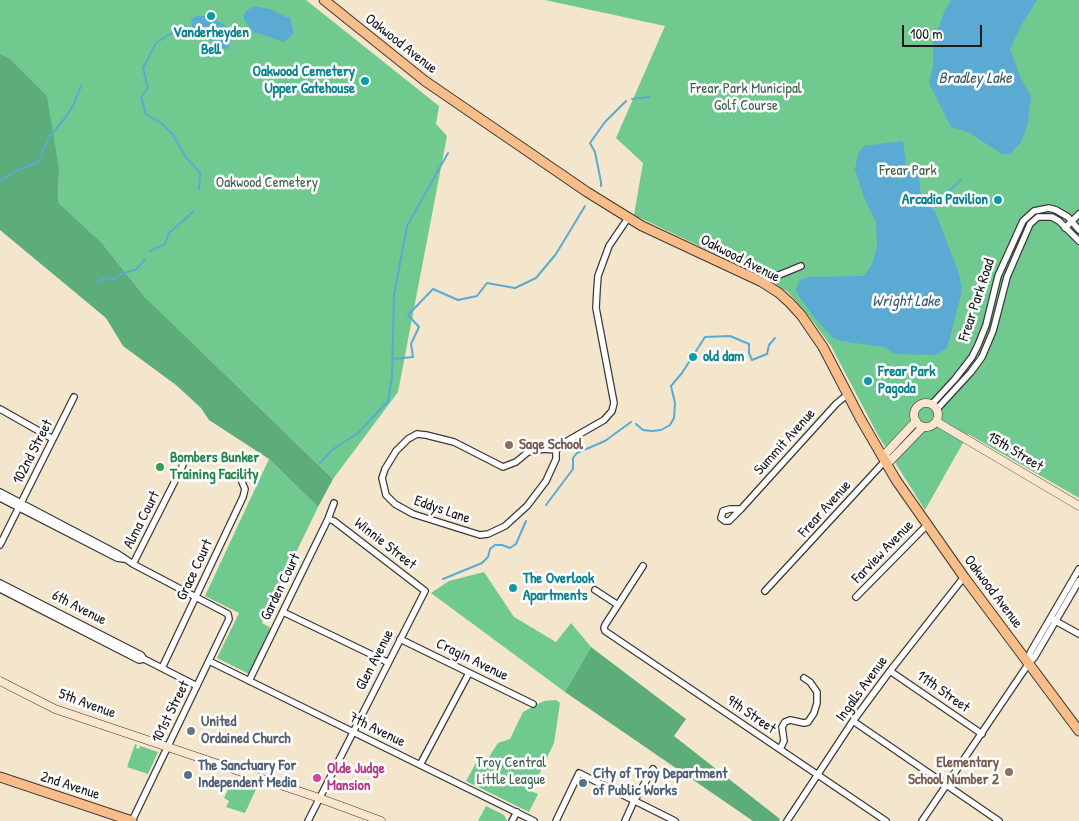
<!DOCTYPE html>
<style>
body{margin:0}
#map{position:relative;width:1079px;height:821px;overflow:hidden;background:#f3e6cd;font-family:"Patrick Hand",sans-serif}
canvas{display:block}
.scale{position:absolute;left:902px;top:25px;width:80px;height:22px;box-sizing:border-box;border:2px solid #1c1c1c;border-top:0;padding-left:6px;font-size:15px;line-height:18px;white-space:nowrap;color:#1c1c1c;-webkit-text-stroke:4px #fff;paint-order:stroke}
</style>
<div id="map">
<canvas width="1079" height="821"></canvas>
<div class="scale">100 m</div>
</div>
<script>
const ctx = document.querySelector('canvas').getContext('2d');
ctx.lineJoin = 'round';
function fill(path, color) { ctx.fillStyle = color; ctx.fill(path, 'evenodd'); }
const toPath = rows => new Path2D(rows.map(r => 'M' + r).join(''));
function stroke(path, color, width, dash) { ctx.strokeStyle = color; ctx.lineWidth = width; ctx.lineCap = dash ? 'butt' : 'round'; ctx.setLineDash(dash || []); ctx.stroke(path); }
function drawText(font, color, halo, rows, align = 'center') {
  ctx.font = font + ' "Patrick Hand",sans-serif'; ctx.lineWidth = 5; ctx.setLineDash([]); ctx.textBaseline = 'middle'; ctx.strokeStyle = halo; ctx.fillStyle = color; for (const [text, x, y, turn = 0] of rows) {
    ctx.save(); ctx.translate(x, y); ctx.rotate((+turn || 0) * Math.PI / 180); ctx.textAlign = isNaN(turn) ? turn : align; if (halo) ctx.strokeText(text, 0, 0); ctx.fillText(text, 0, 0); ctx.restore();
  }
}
fill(toPath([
 [0,0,306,0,439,106,436,124,447,136,398,392,333,479,145,297,102,243,58,202,59,169,8,57,0,54],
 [545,0,1079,0,1079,498,968,434,925,510,879,437,831,346,805,311,788,292,748,269,634,215,643,163,616,138,665,26],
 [269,459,318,507,262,623,271,628,249,674,217,658,239,613,205,596],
 [484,572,514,617,556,642,571,623,591,647,565,692,431,593,449,581],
 [556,700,560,703,554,743,531,791,538,794,529,812,466,781,476,763,484,766,492,752,498,743,510,739,523,712,544,701],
 [135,744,137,745,136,748,139,749,140,746,158,752,148,774,127,767],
 [234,777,258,785,245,813,226,807,229,801,224,798],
 [486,806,504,815,507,821,478,821]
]), '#70c98f');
fill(toPath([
 [0,54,8,57,47,96,59,169,58,202,102,243,145,297,333,479,318,507,269,459,209,420,201,408,176,385,123,346,106,318,0,230],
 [591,647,686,719,674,736,780,819,779,821,753,821,565,692]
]), '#5cad7a');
fill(toPath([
 [951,0,1037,0,1021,26,1010,49,1022,81,1031,96,1028,123,1021,142,1010,154,1002,154,968,132,951,127,929,83,933,65,933,42,945,10],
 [254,6,273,10,285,17,290,17,293,31,293,34,284,42,261,34,254,33,244,20,244,15,246,11],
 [196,16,209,16,226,26,231,41,228,49,222,48,215,42,199,36,193,33,191,19],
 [903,141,906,164,919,176,920,189,924,203,935,211,959,274,962,291,947,348,936,355,895,354,884,347,841,341,832,337,814,317,798,295,796,289,800,280,808,277,864,276,872,264,877,247,876,222,863,195,855,169,858,153,864,146]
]), '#5aaad4');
stroke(toPath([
 [184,25,156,43,143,68,148,88,141,97,146,114,161,123,173,135,185,156,200,173,199,189],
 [632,99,650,97],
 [0,181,15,171,39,162,48,139,66,117,74,104,81,86],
 [601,186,601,182,595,152,590,143,605,122,626,101],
 [924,204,932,198,947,193,961,180],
 [150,251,165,244,169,233,194,211],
 [97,282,106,278,113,279,121,274,137,269,145,259],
 [392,359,413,357,411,344,419,327,408,315,433,289,458,300,477,296,487,283,515,288,536,278,556,254,585,206],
 [636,424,643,430,652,431,661,430,670,425,674,418,675,403,671,386,682,373,705,337,730,336,749,344,749,353,752,360,767,354,769,345,775,338],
 [320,463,332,450,358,433,388,401,392,377,394,295,407,226,448,153],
 [546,505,573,469,573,458,577,453,605,441,631,422],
 [443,579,482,563,488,557,490,549,495,545,502,545,510,548,516,544,526,521]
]), '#5aaad4', 2);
const street = toPath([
 [1065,228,1079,214],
 [762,282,801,266],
 [932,404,955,379,972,357,978,345,986,325,998,276,1023,221,1034,211,1049,208,1056,210,1068,217,1079,230],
 [0,409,53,439],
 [937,409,971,372,982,357,993,331,1007,277,1030,224,1038,217,1052,217,1059,221,1079,241],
 [417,434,426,435,454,442,503,467,516,462,528,452,544,449,556,450,556,459,546,481,527,506,505,526,488,534,480,535,413,514,395,504,386,495,382,478,385,469,396,451,408,439,417,434],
 [556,450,569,440,604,420,612,411,614,403,596,308,597,289,598,276,609,246,628,218],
 [0,492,118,554,133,564,228,614,229,619,132,821],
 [0,498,117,558,124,559],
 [741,509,729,521,725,521,721,518,723,511,730,509,741,509,836,404,848,394],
 [0,545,74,397],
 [133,564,182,467,185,459],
 [643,566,605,625,604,628,605,631,886,821],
 [0,583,141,655,144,659],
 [0,589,139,660,144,659,197,686],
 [595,590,618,605],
 [765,591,884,462],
 [856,597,927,525],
 [283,612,387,662],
 [1052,619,1079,634],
 [400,639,533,704],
 [209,661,534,821],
 [1029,663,1030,653,1079,569],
 [162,668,243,497,245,489,242,482],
 [890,671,982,734],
 [249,681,328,519,334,503],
 [853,721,999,821],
 [780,749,784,741,782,727,785,722,790,720,804,723,808,722,814,713,817,703,817,692,810,682,804,678],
 [420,765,469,673],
 [308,821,425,591,334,521,328,519],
 [512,821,517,812],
 [556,821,579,773,675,821],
 [625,821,634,801,653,769],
 [787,821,853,721,890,671,964,577],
 [922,821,1029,663,1034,658,1079,581]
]);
const secondary = toPath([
 '914 415a12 12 0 1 1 24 0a12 12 0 1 1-24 0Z',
 [916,421,886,453,884,462,891,460,923,427],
 [937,422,1079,506],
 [0,681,55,709,319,798,381,821]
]);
const primary = toPath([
 [324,0,425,81,587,192,642,226,762,282,779,293,790,303,801,315,823,347,860,418,896,480,964,577,1079,731],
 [0,777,132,821]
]);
stroke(street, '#3c3a37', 8);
stroke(secondary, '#3c3a37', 9);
stroke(primary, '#3c3a37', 11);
stroke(street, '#fff', 5.5);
stroke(secondary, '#fce5cf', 8);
stroke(primary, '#f8bd88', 9);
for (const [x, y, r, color] of [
 [211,16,5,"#0f9aa8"],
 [365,81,5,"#0f9aa8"],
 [998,200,5,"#0f9aa8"],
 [693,357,5,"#0f9aa8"],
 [868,381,5,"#0f9aa8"],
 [509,445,5,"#8d6e63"],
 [160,467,5,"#2e9e5b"],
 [513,588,5,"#0f9aa8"],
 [191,731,5,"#6b7280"],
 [1009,772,5,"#8d6e63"],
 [188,775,5,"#5c6f8a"],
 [317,778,5,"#d1479c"],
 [583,783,5,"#5c6f8a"]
]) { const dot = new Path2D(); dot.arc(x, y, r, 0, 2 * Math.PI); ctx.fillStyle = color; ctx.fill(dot); stroke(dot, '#fff', 2); }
drawText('bold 15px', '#0d838f', '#fff', [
 ["Vanderheyden",211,33,"center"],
 ["Bell",211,50,"center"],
 ["Oakwood Cemetery",355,72,"right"],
 ["Upper Gatehouse",355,89,"right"],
 ["Arcadia Pavilion",988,200,"right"],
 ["old dam",703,357],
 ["Frear Park",878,372],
 ["Pagoda",878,389],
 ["The Overlook",523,579],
 ["Apartments",523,596]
], 'left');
drawText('15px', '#1c1c1c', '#fff', [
 ["Oakwood Avenue",401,44,38],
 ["Oakwood Avenue",740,259,27],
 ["Frear Park Road",977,300,-72],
 ["Summit Avenue",785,442,-48],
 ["102nd Street",33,452,-63],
 ["15th Street",1015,452,31],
 ["Frear Avenue",825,509,-48],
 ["Eddys Lane",442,510,19],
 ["Alma Court",142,520,-63],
 ["Winnie Street",385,544,38],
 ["Farview Avenue",883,552,-46],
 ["Grace Court",195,570,-65],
 ["Garden Court",281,587,-64],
 ["Oakwood Avenue",993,592,53],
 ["6th Avenue",79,608,27],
 ["Glen Avenue",375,660,-63],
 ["Cragin Avenue",472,660,26],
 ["Ingalls Avenue",862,689,-54],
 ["11th Street",943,692,35],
 ["5th Avenue",87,704,20],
 ["101st Street",171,712,-64],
 ["9th Street",751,715,34],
 ["7th Avenue",377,730,26],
 ["2nd Avenue",70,786,18]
]);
drawText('15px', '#3e614a', '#fff', [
 ["Frear Park Municipal",746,89],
 ["Golf Course",746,106],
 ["Frear Park",908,171],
 ["Oakwood Cemetery",267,183],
 ["Troy Central",511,763],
 ["Little League",511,780]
]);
drawText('bold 15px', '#785e54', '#fff', [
 ["Sage School",519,445],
 ["Elementary",999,763,"right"],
 ["School Number 2",999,780,"right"]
], 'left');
drawText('bold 15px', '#27864d', '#fff', [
 ["Bombers Bunker",170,458],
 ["Training Facility",170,475]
], 'left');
drawText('bold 15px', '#5b616d', '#fff', [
 ["United",201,722],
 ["Ordained Church",201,739]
], 'left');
drawText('bold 15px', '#4e5e75', '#fff', [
 ["The Sanctuary For",198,766],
 ["Independent Media",198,783],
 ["City of Troy Department",593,774],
 ["of Public Works",593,791]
], 'left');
drawText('bold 15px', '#b23c85', '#fff', [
 ["Olde Judge",327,769],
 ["Mansion",327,786]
], 'left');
drawText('italic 16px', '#385c6f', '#fff', [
 ["Bradley Lake",975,79],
 ["Wright Lake",906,302]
]);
</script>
